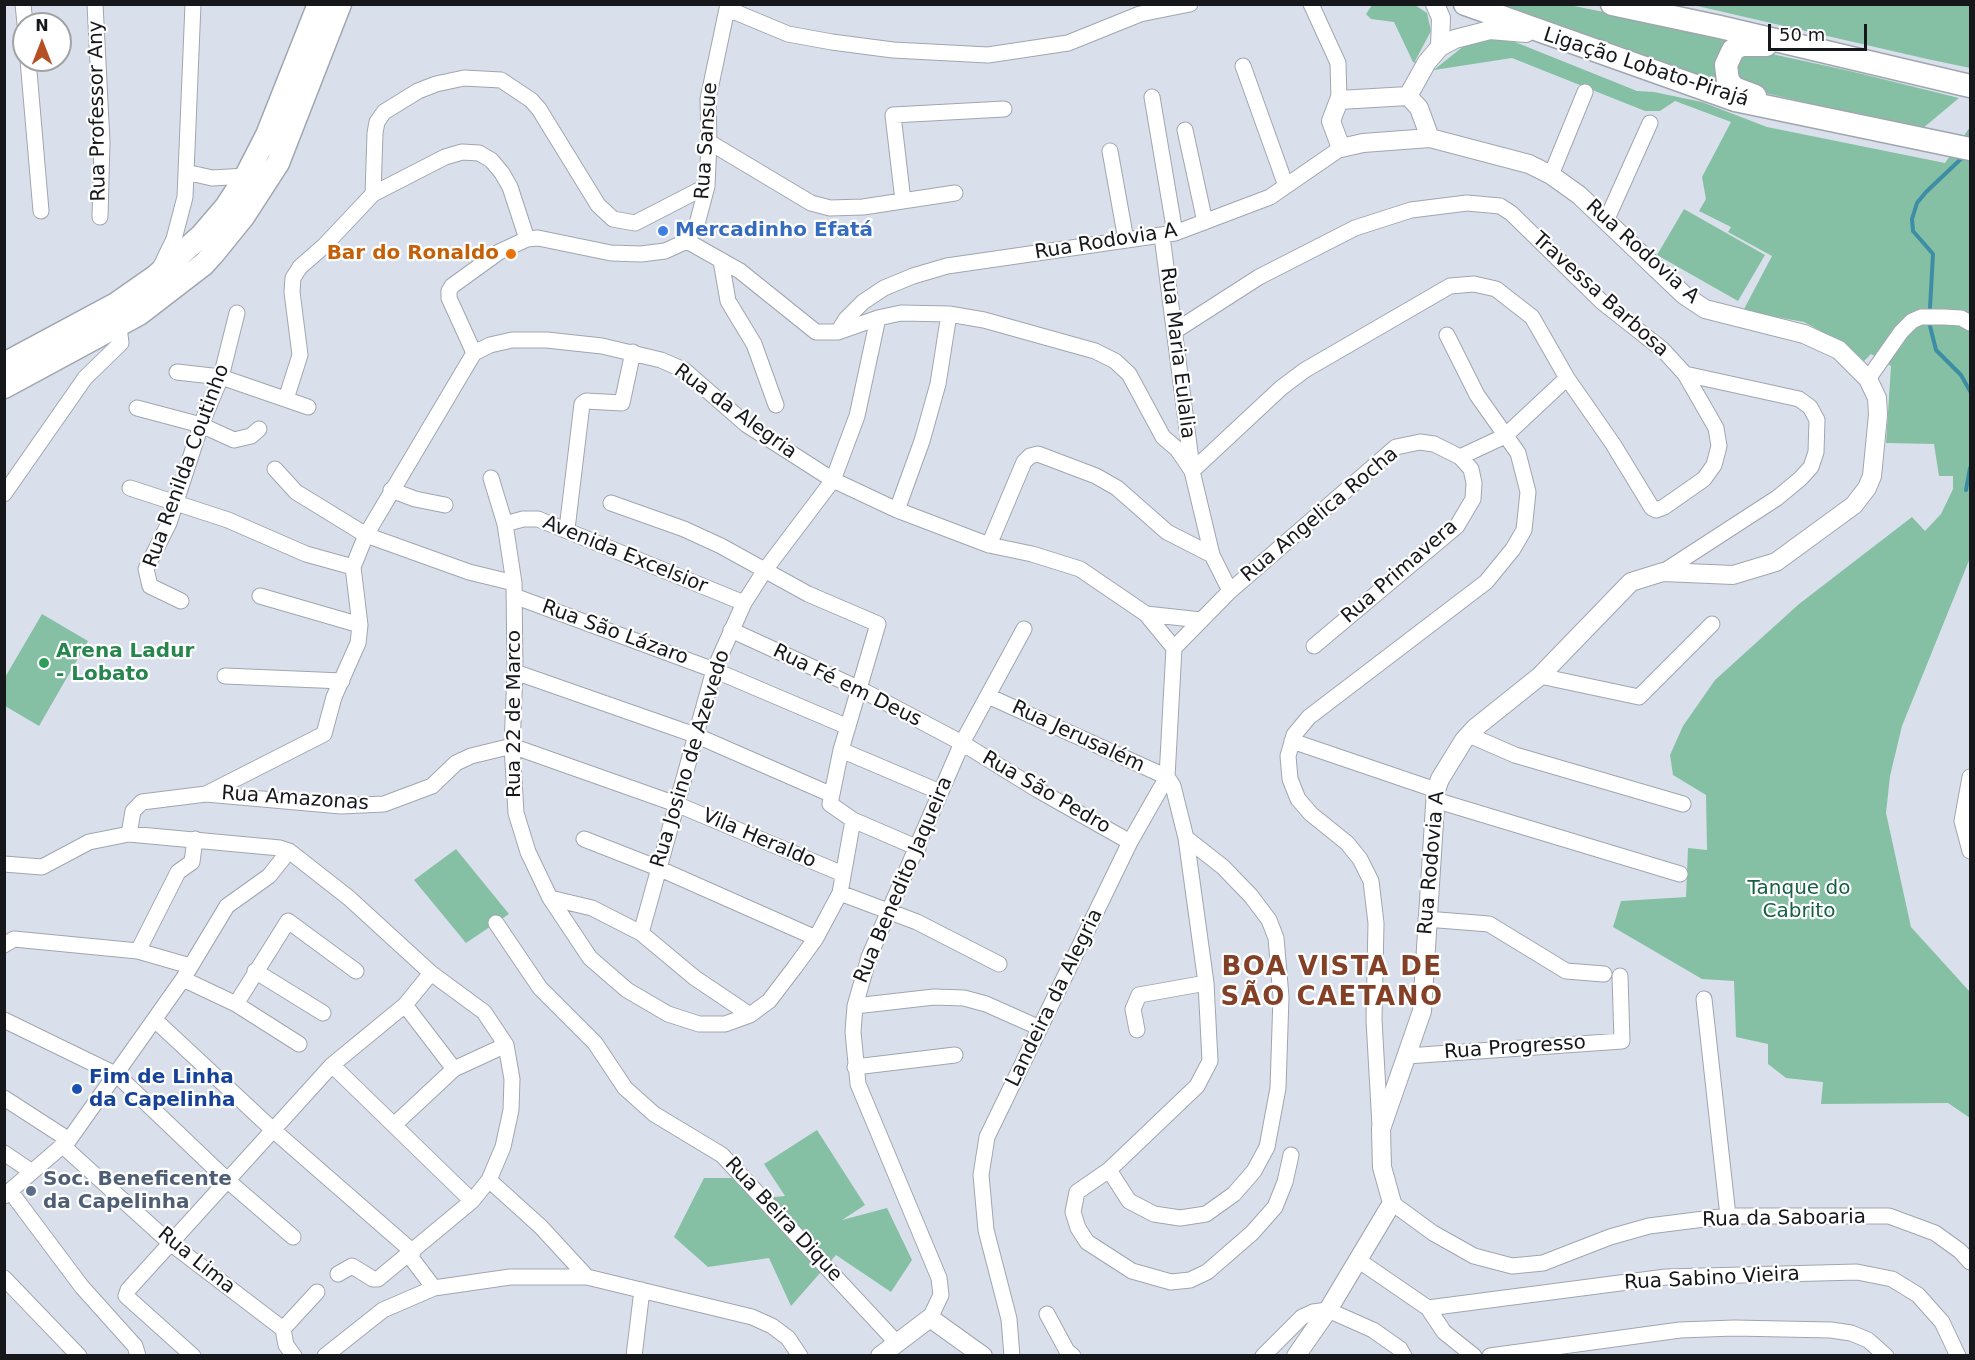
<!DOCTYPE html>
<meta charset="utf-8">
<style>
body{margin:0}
#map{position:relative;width:1975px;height:1360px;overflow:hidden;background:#dae0eb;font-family:"DejaVu Sans",sans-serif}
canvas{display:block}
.frame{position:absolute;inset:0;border:6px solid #15171a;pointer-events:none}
.north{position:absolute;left:12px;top:12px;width:60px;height:60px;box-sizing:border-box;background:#fff;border:2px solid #a1a2a3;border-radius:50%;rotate:0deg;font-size:16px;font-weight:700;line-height:24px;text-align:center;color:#15171a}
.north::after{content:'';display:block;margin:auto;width:21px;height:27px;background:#b54f24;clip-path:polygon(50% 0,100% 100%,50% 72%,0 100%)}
.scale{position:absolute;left:1768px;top:24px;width:99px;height:27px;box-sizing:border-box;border:3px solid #15171a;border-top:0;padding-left:8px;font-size:18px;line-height:21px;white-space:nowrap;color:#15171a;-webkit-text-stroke:4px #fff;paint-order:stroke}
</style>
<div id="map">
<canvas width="1975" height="1360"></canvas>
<div class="frame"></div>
<div class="north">N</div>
<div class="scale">50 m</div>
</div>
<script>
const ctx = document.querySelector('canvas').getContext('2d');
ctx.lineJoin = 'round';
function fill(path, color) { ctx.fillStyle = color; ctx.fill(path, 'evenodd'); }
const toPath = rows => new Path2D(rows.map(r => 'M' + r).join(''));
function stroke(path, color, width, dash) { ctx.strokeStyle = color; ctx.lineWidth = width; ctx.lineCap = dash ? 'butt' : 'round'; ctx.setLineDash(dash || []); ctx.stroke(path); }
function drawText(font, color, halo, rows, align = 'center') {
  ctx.font = font + ' "DejaVu Sans",sans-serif'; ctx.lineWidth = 4.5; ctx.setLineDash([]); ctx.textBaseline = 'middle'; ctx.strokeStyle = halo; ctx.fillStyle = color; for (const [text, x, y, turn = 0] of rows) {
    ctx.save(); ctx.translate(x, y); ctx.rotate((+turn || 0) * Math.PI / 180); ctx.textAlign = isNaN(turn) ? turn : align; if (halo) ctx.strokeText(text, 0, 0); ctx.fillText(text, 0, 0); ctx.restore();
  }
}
fill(toPath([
 [1372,5,1415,5,1427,13,1431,31,1415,61,1435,69,1465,45,1495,39,1515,42,1637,91,1654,92,1702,102,1767,127,1945,163,1970,127,1970,558,1902,726,1890,776,1886,813,1911,927,1970,992,1970,1118,1948,1103,1821,1104,1823,1082,1786,1078,1768,1064,1768,1044,1736,1037,1734,981,1702,979,1613,927,1621,901,1686,897,1688,848,1707,850,1706,795,1673,775,1670,755,1683,726,1715,680,1799,604,1912,517,1925,531,1941,514,1953,489,1953,476,1939,476,1934,444,1886,443,1891,366,1871,354,1864,361,1844,344,1804,322,1743,311,1772,256,1728,232,1731,227,1699,211,1706,199,1702,177,1731,122,1675,101,1660,111,1645,111,1512,58,1434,70,1413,62,1394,22,1371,19,1366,14],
 [1491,5,1569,5,1734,38,1721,85],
 [1693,5,1970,5,1970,68,1927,59],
 [1758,51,1850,71,1959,98,1922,129,1756,91,1741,84,1735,65,1740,56],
 [1684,209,1765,255,1738,301,1657,255],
 [42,614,88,641,39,726,5,706,4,679],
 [456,849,509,914,466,943,414,880],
 [817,1130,865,1205,842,1220,887,1208,912,1260,891,1292,836,1255,791,1306,769,1258,708,1267,674,1237,704,1178,748,1178,765,1198,785,1196,764,1164]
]), '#85c0a4');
stroke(toPath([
 [1930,308,1933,254,1913,231,1912,219,1917,203,1926,192,1963,157],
 [1930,326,1936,350,1961,375,1970,391],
 [1966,490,1970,468]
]), '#3d8ea5', 4);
const minor = toPath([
 [23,4,25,24],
 [95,4,102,142,100,217],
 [1311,4,1338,63,1339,100],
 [728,9,788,34,832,42,893,50,988,55,1068,43,1140,14,1190,4],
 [28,60,41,211],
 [1243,66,1286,186],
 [1152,97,1175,233],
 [1185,130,1205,222],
 [709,142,811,203,830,208,863,207,955,193],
 [1110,151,1126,240],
 [186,172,212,178,246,176],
 [1551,175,1585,92],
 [373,194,375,133,377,122,384,112,418,91,436,84,464,78,501,80,531,100,539,109,598,205,613,219,635,223,707,186],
 [903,201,893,115,1004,109],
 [1606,221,1650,123],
 [1162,236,1192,468],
 [687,241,697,224,707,186,709,142,708,99,728,4],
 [721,261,728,301,754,344,776,405],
 [160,268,174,239,185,197,193,4],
 [1175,331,1259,277,1355,228,1411,210,1467,203,1500,206,1511,213,1601,301,1663,350,1685,374,1799,399,1810,407,1817,420,1816,452,1811,467,1800,479,1777,498,1663,572],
 [838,332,846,319,863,302,884,288,913,276,947,266,1175,233,1270,197,1341,148],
 [474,353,449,298,449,291,452,286,499,252,527,239,538,238,611,253,641,254,665,251,687,241,740,271,816,332,838,332,878,318,901,313,949,314,984,320,1095,351,1115,361,1129,374,1163,437,1177,449,1192,471,1212,555,1230,591],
 [474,353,490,345,512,340,547,340,602,346,661,360,684,370,747,425,833,480,897,510,989,545,1032,554,1080,569,1146,614,1174,648],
 [177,372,221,377,308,407],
 [1868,379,1901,332,1912,321,1921,317,1944,317,1961,318,1970,323],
 [286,399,300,355,292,292,293,278,300,267,324,246,373,194,445,157,462,152,479,153,491,160,502,173,510,187,527,239],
 [137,408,201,425,234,440,251,436,259,429],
 [1460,457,1505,436,1567,378],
 [275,469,296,492,366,535,469,572,514,583],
 [1192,471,1281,388,1305,370,1450,286,1474,284,1496,289,1532,317,1567,378,1613,444,1652,508,1656,510,1664,507,1704,479,1714,465,1719,446,1716,428,1685,374],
 [491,478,505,524,514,583,515,672,512,746,516,813,528,852,550,898,590,958,627,990,668,1014,699,1024,725,1024,750,1015,769,1001,795,967,816,938,840,893,853,820],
 [130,488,228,520,306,554,353,567],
 [391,490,415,499,445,505],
 [4,494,85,378,121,343,119,327],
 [611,503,684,529,721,546,808,594,878,624,841,750,830,804,853,820,918,848],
 [897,510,922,441,938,384,949,314],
 [505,524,523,519,538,519,744,603],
 [567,529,582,404,586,401,622,403,633,352],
 [989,545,1024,462,1030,456,1038,454,1096,476,1117,488,1167,532,1212,555],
 [260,596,360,625],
 [514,596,714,670,848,727],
 [181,601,150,586,146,569,169,523,201,425,221,377,237,313],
 [1146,614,1201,620],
 [731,630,860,689,962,743,1038,790,1130,842],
 [1174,648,1230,591,1396,447,1420,442,1434,444,1460,457,1471,469,1474,483,1473,499,1457,526,1314,646],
 [515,672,695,735,830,794],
 [225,676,342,681],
 [1540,676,1639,697,1712,624],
 [988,696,1167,777,1173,786,1186,838],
 [1469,735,1515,755,1683,804],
 [1292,741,1436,790],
 [841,750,940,792],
 [1970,777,1962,821,1970,851],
 [206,794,324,734,334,697,358,643,360,625,353,567,366,535,474,353],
 [1435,800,1680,874],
 [129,834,133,811,142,802,206,794,341,806,384,804,432,786,456,763,471,756,512,746,676,804,843,874],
 [584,839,658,868,816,938],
 [4,864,42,867,89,842,129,834,280,848,289,851,349,898,431,973,484,1012,506,1045,512,1079,511,1110,503,1147,489,1180,472,1201,378,1279,373,1279,352,1266,338,1274],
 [840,893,917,922,999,964],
 [550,898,592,908,641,933],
 [1426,919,1489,924,1566,971,1604,974],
 [496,923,540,988,595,1043,625,1088,654,1114,722,1155,896,1342],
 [4,945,14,939,138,951,190,966],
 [138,951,178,872,192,862,195,839],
 [255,971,323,1013],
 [183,979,236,1004,299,1044],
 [1704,999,1728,1216],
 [236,1004,288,921,356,971],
 [405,1005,454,1069],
 [855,1006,934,997,964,998,986,1004,1040,1028],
 [750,1015,695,978,641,933,714,670,744,603,765,570,833,480,857,416,878,318],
 [4,1020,117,1075,228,1181,293,1237],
 [155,1020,272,1129,413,1252],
 [1137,1030,1133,1009,1139,995,1206,983],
 [1407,1056,1622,1041,1620,976],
 [332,1065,472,1201],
 [855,1067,955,1055],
 [4,1098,69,1140],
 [394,1125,454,1069,506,1045],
 [1380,1126,1374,1020,1376,923,1371,881,1360,859,1347,843,1311,814,1298,799,1290,779,1288,756,1294,735,1309,717,1486,582,1513,549,1524,530,1528,492,1518,453,1477,395,1447,335],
 [63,1146,169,1242,283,1329,286,1345,294,1356],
 [4,1153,32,1172],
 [1109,1170,1129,1201,1154,1214,1180,1218,1206,1214,1234,1194,1254,1171,1267,1147,1278,1088,1281,997,1276,938,1269,920,1251,896,1223,867,1186,838,1206,983,1210,1061,1197,1086,1109,1170,1077,1192,1073,1212,1078,1228,1087,1242,1132,1271,1171,1282,1190,1280,1207,1272,1252,1233,1275,1207,1285,1182,1291,1155],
 [489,1180,541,1227,587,1277,752,1317,772,1326,788,1338,800,1356],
 [10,1191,82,1287,135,1346,138,1356],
 [4,1196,69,1140,183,979,227,906,269,876,289,851],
 [1392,1203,1433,1233,1474,1256,1512,1266,1543,1263,1610,1237,1649,1226,1728,1216,1889,1216,1935,1233,1960,1251,1970,1262],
 [409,1255,434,1288],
 [1358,1260,1428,1308,1444,1332,1474,1356],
 [4,1278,79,1356],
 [1428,1308,1666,1277,1857,1272,1892,1279,1918,1295,1942,1322,1958,1356],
 [1047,1314,1067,1351,1073,1356],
 [930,1318,941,1295,939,1278,858,1084,853,1032,855,1006,869,957,962,743,1024,629],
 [283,1329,317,1292],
 [193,1356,126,1296,128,1290,332,1065,405,1005,431,973],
 [325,1356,383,1310,434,1288,510,1277,587,1277],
 [634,1356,642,1290],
 [1012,1356,1009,1319,986,1230,981,1175,987,1137,1130,842,1167,777,1174,648],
 [1263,1356,1302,1317,1313,1312,1328,1310,1373,1330,1400,1349,1404,1356],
 [1490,1356,1680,1330,1734,1328,1831,1330,1851,1333,1868,1340,1886,1356]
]);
const tertiary = toPath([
 [1435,4,1441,18,1440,47],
 [1408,96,1427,62,1440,47,1455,39,1490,30,1526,33],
 [880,1356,930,1318,983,1356],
 [1296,1356,1328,1310,1392,1203,1382,1167,1381,1129,1422,1011,1436,790,1440,779,1464,740,1475,728,1540,676,1631,582,1663,572,1733,575,1776,562,1854,505,1867,488,1872,476,1878,415,1877,398,1868,379,1839,350,1804,334,1705,309,1684,295,1579,195,1551,175,1529,164,1430,138,1363,143,1341,148,1331,121,1339,100,1408,96,1419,108,1430,138]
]);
const primary = toPath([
 [1465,4,1735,100,1970,149],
 [1612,4,1720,27,1970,86],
 [1755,96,1734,88,1728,81,1726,65,1733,50,1741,45,1766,45],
 [4,364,116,304,156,276,202,235,226,207,246,176,267,135,319,4],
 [4,387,139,314,204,264,213,254,243,217,278,163,340,4]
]);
stroke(minor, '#a0a6b0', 17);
stroke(tertiary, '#a0a6b0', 20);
stroke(primary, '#a0a6b0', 25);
stroke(minor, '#fff', 15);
stroke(tertiary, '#fff', 18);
stroke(primary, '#fff', 22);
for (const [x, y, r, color] of [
 [663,231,6,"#3f7fe0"],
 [511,254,6,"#e8710a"],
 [44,663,6,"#2e9e5b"],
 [77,1089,6,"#1a4fb4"],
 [31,1191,6,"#5c6f8a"]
]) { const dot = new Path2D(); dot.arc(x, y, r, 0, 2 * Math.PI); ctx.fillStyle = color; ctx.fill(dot); stroke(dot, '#fff', 2); }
drawText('20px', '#15171a', '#fff', [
 ["Ligação Lobato-Pirajá",1646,68,18],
 ["Rua Professor Any",98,111,-91],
 ["Rua Sansue",707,141,-86],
 ["Rua Rodovia A",1106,242,-9],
 ["Rua Rodovia A",1642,252,42],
 ["Travessa Barbosa",1600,295,42],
 ["Rua Maria Eulalia",1177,353,83],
 ["Rua da Alegria",735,412,36],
 ["Rua Renilda Coutinho",187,466,-70],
 ["Rua Angelica Rocha",1320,515,-40],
 ["Avenida Excelsior",625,555,22],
 ["Rua Primavera",1400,572,-41],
 ["Rua São Lázaro",615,633,20],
 ["Rua Fé em Deus",847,686,26],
 ["Rua 22 de Marco",515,714,-90],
 ["Rua Jerusalém",1078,737,25],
 ["Rua Josino de Azevedo",691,759,-73],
 ["Rua São Pedro",1046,793,30],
 ["Rua Amazonas",295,799,4],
 ["Vila Heraldo",759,839,23],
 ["Rua Rodovia A",1432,863,-85],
 ["Rua Benedito Jaqueira",904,880,-67],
 ["Landeira da Alegria",1055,998,-64],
 ["Rua Progresso",1515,1048,-4],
 ["Rua da Saboaria",1784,1219,-1],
 ["Rua Beira Dique",783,1220,47],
 ["Rua Lima",196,1261,39],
 ["Rua Sabino Vieira",1712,1279,-3]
]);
drawText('bold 20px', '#366cbe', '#fff', [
 ["Mercadinho Efatá",675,231]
], 'left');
drawText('bold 20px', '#c56008', '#fff', [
 ["Bar do Ronaldo",499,254]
], 'right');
drawText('bold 20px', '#27864d', '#fff', [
 ["Arena Ladur",56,652],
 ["- Lobato",56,675]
], 'left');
drawText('20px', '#156044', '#fff', [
 ["Tanque do",1799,889],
 ["Cabrito",1799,912]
]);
drawText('bold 20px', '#164399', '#fff', [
 ["Fim de Linha",89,1078],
 ["da Capelinha",89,1101]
], 'left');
drawText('bold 20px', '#4e5e75', '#fff', [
 ["Soc. Beneficente",43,1180],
 ["da Capelinha",43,1203]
], 'left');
ctx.letterSpacing = '1.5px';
drawText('bold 26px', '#834026', '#fff', [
 ["BOA VISTA DE",1332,968],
 ["SÃO CAETANO",1332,998]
]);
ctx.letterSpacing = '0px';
</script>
